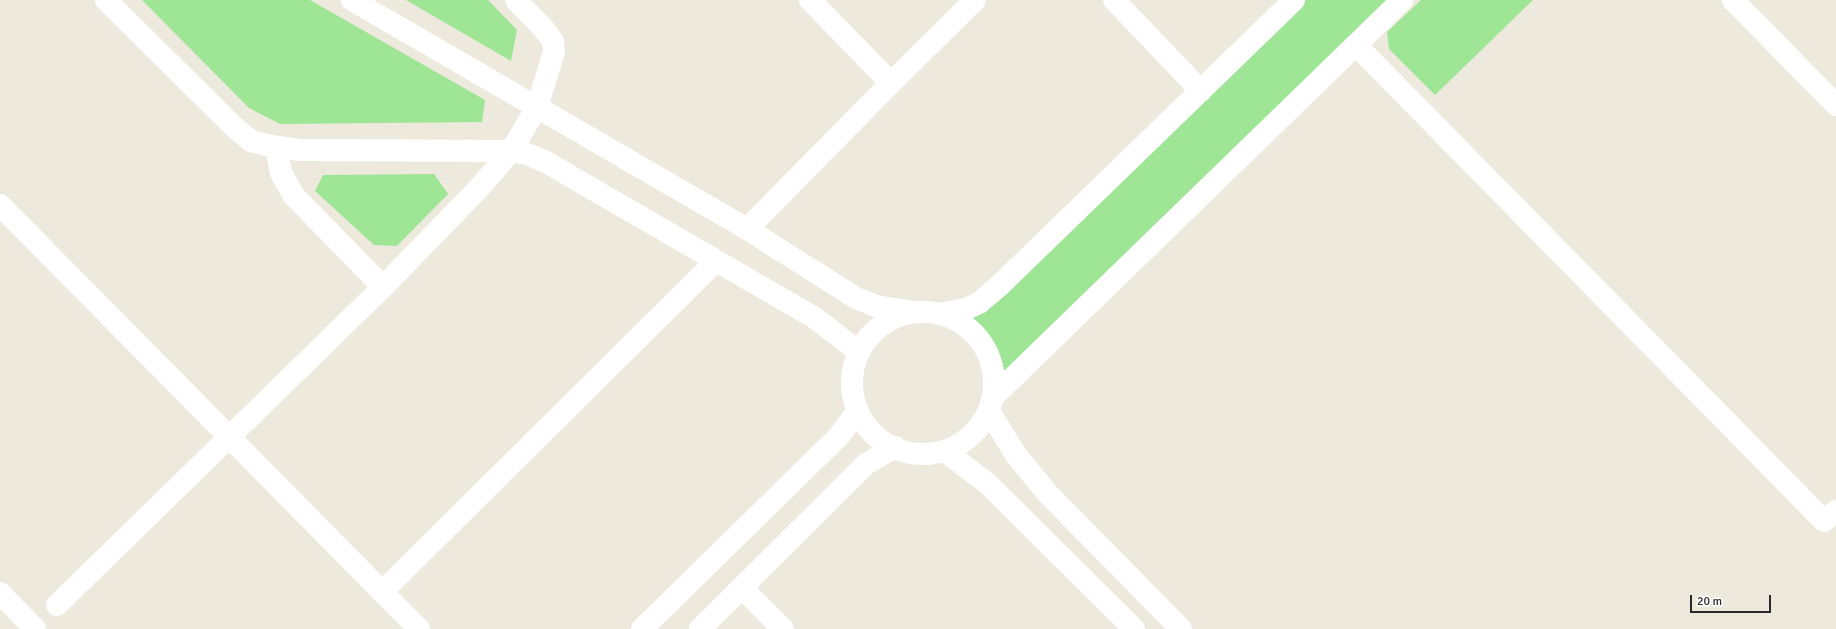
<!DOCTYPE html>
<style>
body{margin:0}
#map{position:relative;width:1836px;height:629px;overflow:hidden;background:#ede9dc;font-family:Signika,sans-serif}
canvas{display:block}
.scale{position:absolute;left:1690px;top:595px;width:81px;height:18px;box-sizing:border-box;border:2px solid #2a2a2a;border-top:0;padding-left:5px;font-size:12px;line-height:14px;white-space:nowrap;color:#2a2a2a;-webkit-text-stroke:3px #fff;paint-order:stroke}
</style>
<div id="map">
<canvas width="1836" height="629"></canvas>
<div class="scale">20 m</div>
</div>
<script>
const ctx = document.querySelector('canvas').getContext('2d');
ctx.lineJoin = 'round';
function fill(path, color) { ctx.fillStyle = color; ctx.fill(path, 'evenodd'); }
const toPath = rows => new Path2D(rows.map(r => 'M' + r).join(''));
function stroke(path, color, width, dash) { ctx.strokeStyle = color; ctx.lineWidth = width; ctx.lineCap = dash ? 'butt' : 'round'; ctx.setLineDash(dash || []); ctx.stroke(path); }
fill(toPath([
 [142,0,310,0,485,100,482,122,280,124,249,108],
 [406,0,488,0,517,30,511,61],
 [1291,0,1401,0,993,397,988,355,950,312,979,303],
 [1421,0,1533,0,1435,95,1389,49,1387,32],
 [434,174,448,194,397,246,374,245,315,191,323,175]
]), '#9fe596');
stroke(toPath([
 [106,0,234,127,251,141,271,146,300,150,511,151,527,154,546,162,815,318,859,352],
 [352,0,747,229,856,298,876,306,915,312],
 [810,0,891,83],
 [1114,0,1201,91],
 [1733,0,1836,105],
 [1356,45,1824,521,1836,511],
 [276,147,281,173,294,196,383,287],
 [0,205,419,629],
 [747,229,891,83,975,0],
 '852 383a71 71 0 1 1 142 0a71 71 0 1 1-142 0Z',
 [939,314,966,309,979,303,999,286,1294,0],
 [993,397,1402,0],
 [989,411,1016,455,1048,494,1181,629],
 [945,451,988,484,1134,629],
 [742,588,783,629],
 [382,592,716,261],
 [0,593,35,629],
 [57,605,383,287,479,188,511,151,537,107,554,52,553,41,543,28,516,0],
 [642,629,839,436,858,411],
 [700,629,866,464,895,447]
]), '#fff', 22);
</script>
